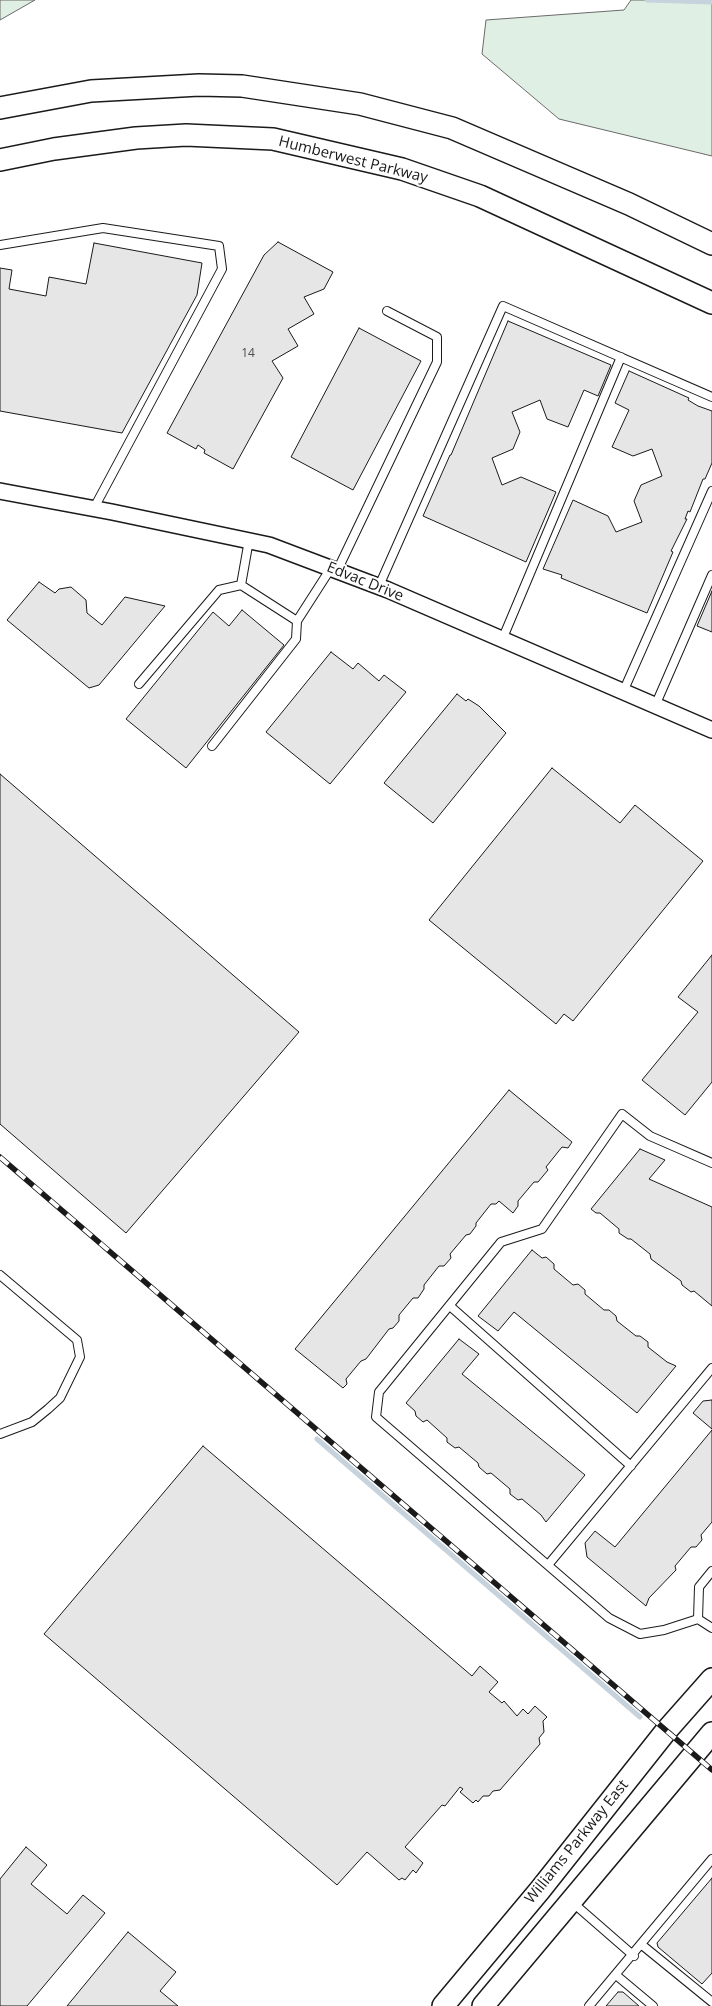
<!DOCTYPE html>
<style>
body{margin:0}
canvas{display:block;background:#fff}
</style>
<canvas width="712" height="2006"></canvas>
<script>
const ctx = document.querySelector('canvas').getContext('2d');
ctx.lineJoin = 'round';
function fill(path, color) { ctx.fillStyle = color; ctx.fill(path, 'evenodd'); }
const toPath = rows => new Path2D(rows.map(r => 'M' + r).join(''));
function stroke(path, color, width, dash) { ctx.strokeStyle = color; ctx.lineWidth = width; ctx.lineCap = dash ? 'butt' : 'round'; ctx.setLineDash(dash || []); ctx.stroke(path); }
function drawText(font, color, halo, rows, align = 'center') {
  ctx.font = font + ' "Open Sans",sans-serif'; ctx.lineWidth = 4; ctx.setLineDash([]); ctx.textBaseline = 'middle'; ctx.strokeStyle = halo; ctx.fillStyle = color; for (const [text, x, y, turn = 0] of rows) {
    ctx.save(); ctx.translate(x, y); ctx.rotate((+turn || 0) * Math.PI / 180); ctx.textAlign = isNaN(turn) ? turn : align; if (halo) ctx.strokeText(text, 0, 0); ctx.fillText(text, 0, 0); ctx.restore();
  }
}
const green = toPath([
 [0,0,35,0,0,20,0,0],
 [631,0,712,0,712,156,559,119,482,54,486,20,624,10,631,0]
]);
fill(green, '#e0efe3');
stroke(green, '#6a6a6a', 1);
stroke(toPath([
 [647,0,712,2],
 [317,1439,640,1717]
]), '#c6d2dc', 5);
const building = toPath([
 [278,242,333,272,324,289,304,297,314,314,288,329,298,346,272,361,283,378,233,469,204,453,205,450,198,445,196,449,167,433,264,255,278,242],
 [94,243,202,263,197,295,122,433,0,411,0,268,12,270,9,289,46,296,49,277,86,284,94,243],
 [508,321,611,365,598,396,584,390,568,427,547,419,540,400,512,412,520,432,513,449,492,458,502,485,521,477,556,492,526,562,423,516,450,455,451,455,508,321],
 [359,328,421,361,353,490,291,457,359,328],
 [629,371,689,398,688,400,698,406,712,411,712,463,705,479,703,479,690,512,688,511,685,519,687,519,671,551,673,552,647,613,561,578,562,575,543,569,573,500,608,516,616,532,642,522,634,501,641,485,662,476,652,449,633,456,612,447,629,410,615,403,629,371],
 [39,582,55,593,59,589,71,587,86,600,87,613,102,625,125,597,165,606,99,685,89,688,7,620,39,582],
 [712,591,712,632,697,626,712,591],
 [242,610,284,645,186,768,126,719,213,612,229,626,242,610],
 [331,652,353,669,358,663,379,681,384,675,406,692,330,784,266,732,331,652],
 [457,694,466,701,468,699,479,706,506,733,433,823,384,783,457,694],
 [552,768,620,823,635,805,703,861,573,1021,564,1014,556,1024,429,920,552,768],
 [0,774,299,1032,126,1233,0,1124,0,774],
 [712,955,712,1082,685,1115,642,1080,698,1012,678,997,712,955],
 [509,1090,572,1142,568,1148,562,1147,546,1167,548,1170,538,1182,534,1182,518,1201,518,1206,513,1213,499,1201,496,1204,491,1204,476,1223,476,1226,470,1234,466,1235,450,1254,451,1258,444,1266,439,1266,424,1285,424,1289,418,1298,413,1298,399,1315,399,1321,393,1328,389,1329,366,1359,361,1361,346,1379,347,1384,343,1388,295,1349,509,1090],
 [640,1149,665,1160,649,1179,712,1207,712,1306,694,1291,691,1292,682,1285,681,1281,651,1259,650,1254,631,1239,628,1239,619,1233,619,1229,600,1213,596,1213,591,1209,640,1149],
 [532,1250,542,1258,546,1257,554,1264,554,1269,573,1285,578,1284,585,1290,585,1294,604,1310,609,1310,616,1316,617,1321,636,1336,640,1336,648,1342,648,1347,667,1362,676,1366,637,1413,514,1312,498,1331,478,1316,532,1250],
 [459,1339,479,1354,462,1374,585,1475,546,1522,541,1515,522,1499,518,1500,510,1494,510,1489,491,1473,487,1474,479,1467,478,1463,459,1447,455,1448,447,1442,447,1438,427,1420,423,1422,416,1416,415,1411,406,1403,459,1339],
 [712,1400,712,1429,693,1413,703,1401,712,1400],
 [712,1430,712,1522,701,1535,702,1540,696,1547,691,1547,675,1566,676,1570,649,1598,646,1606,587,1557,585,1543,595,1531,615,1547,712,1430],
 [203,1446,472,1676,480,1666,498,1682,489,1692,502,1703,504,1701,517,1716,523,1709,528,1714,535,1706,547,1717,543,1721,544,1732,539,1738,540,1744,500,1790,493,1791,489,1796,483,1796,478,1802,476,1800,473,1803,460,1792,463,1789,460,1787,445,1806,442,1805,405,1847,423,1863,416,1873,413,1870,405,1880,402,1878,399,1880,367,1852,337,1885,44,1634,203,1446],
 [26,1847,47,1865,31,1884,67,1914,83,1895,105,1913,27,2006,0,2006,0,1879,26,1847],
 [712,1878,712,1973,702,1984,658,1947,657,1943,712,1878],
 [128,1932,176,1972,160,1991,178,2006,67,2006,128,1932],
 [618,1992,623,1992,639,2006,606,2006,618,1992]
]);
fill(building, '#e6e6e6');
stroke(building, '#1a1a1a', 1);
const lane = toPath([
 [0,245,103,228,219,246,222,269,94,508],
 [249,540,241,585,297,621,331,568],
 [337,571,437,362,437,337,387,311],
 [379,586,503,306,712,397],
 [502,640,621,357],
 [139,684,219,590,241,585],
 [623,692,712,491],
 [655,706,712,575],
 [212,746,296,639,297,621],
 [712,1163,650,1136,622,1114,542,1229,501,1242,379,1392,376,1417,609,1618,640,1634,664,1630,698,1619,712,1628],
 [0,1275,77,1340,80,1357,60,1398,48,1409,32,1422,0,1434],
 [450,1306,631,1466],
 [548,1565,712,1368],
 [698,1619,699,1587,712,1571],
 [572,1902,634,1956],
 [642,1945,712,2002],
 [616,1975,653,2006],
 [589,2006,712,1859]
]);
const street = toPath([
 [0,491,112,512,269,545,388,590,712,730]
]);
const secondary = toPath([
 [0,108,91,91,199,85,242,86,360,104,452,128,629,204,712,244],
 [0,160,54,149,136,138,186,135,273,139,402,169,480,196,712,303],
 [443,2006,540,1890,666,1731,712,1679],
 [483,2006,712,1733]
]);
stroke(lane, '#1a1a1a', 10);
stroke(street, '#1a1a1a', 18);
stroke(secondary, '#1a1a1a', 24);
stroke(lane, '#fff', 8);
stroke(street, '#fff', 15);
stroke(secondary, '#fff', 21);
const rail = toPath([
 [0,1157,712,1770]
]);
stroke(rail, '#1a1a1a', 5.5);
stroke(rail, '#fff', 4, [11]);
drawText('12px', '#4d4d4d', null, [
 ["14",248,354]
]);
drawText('15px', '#1a1a1a', '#fff', [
 ["Humberwest Parkway",353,160,14],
 ["Edvac Drive",365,582,22],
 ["Williams Parkway East",577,1842,-51]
]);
</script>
